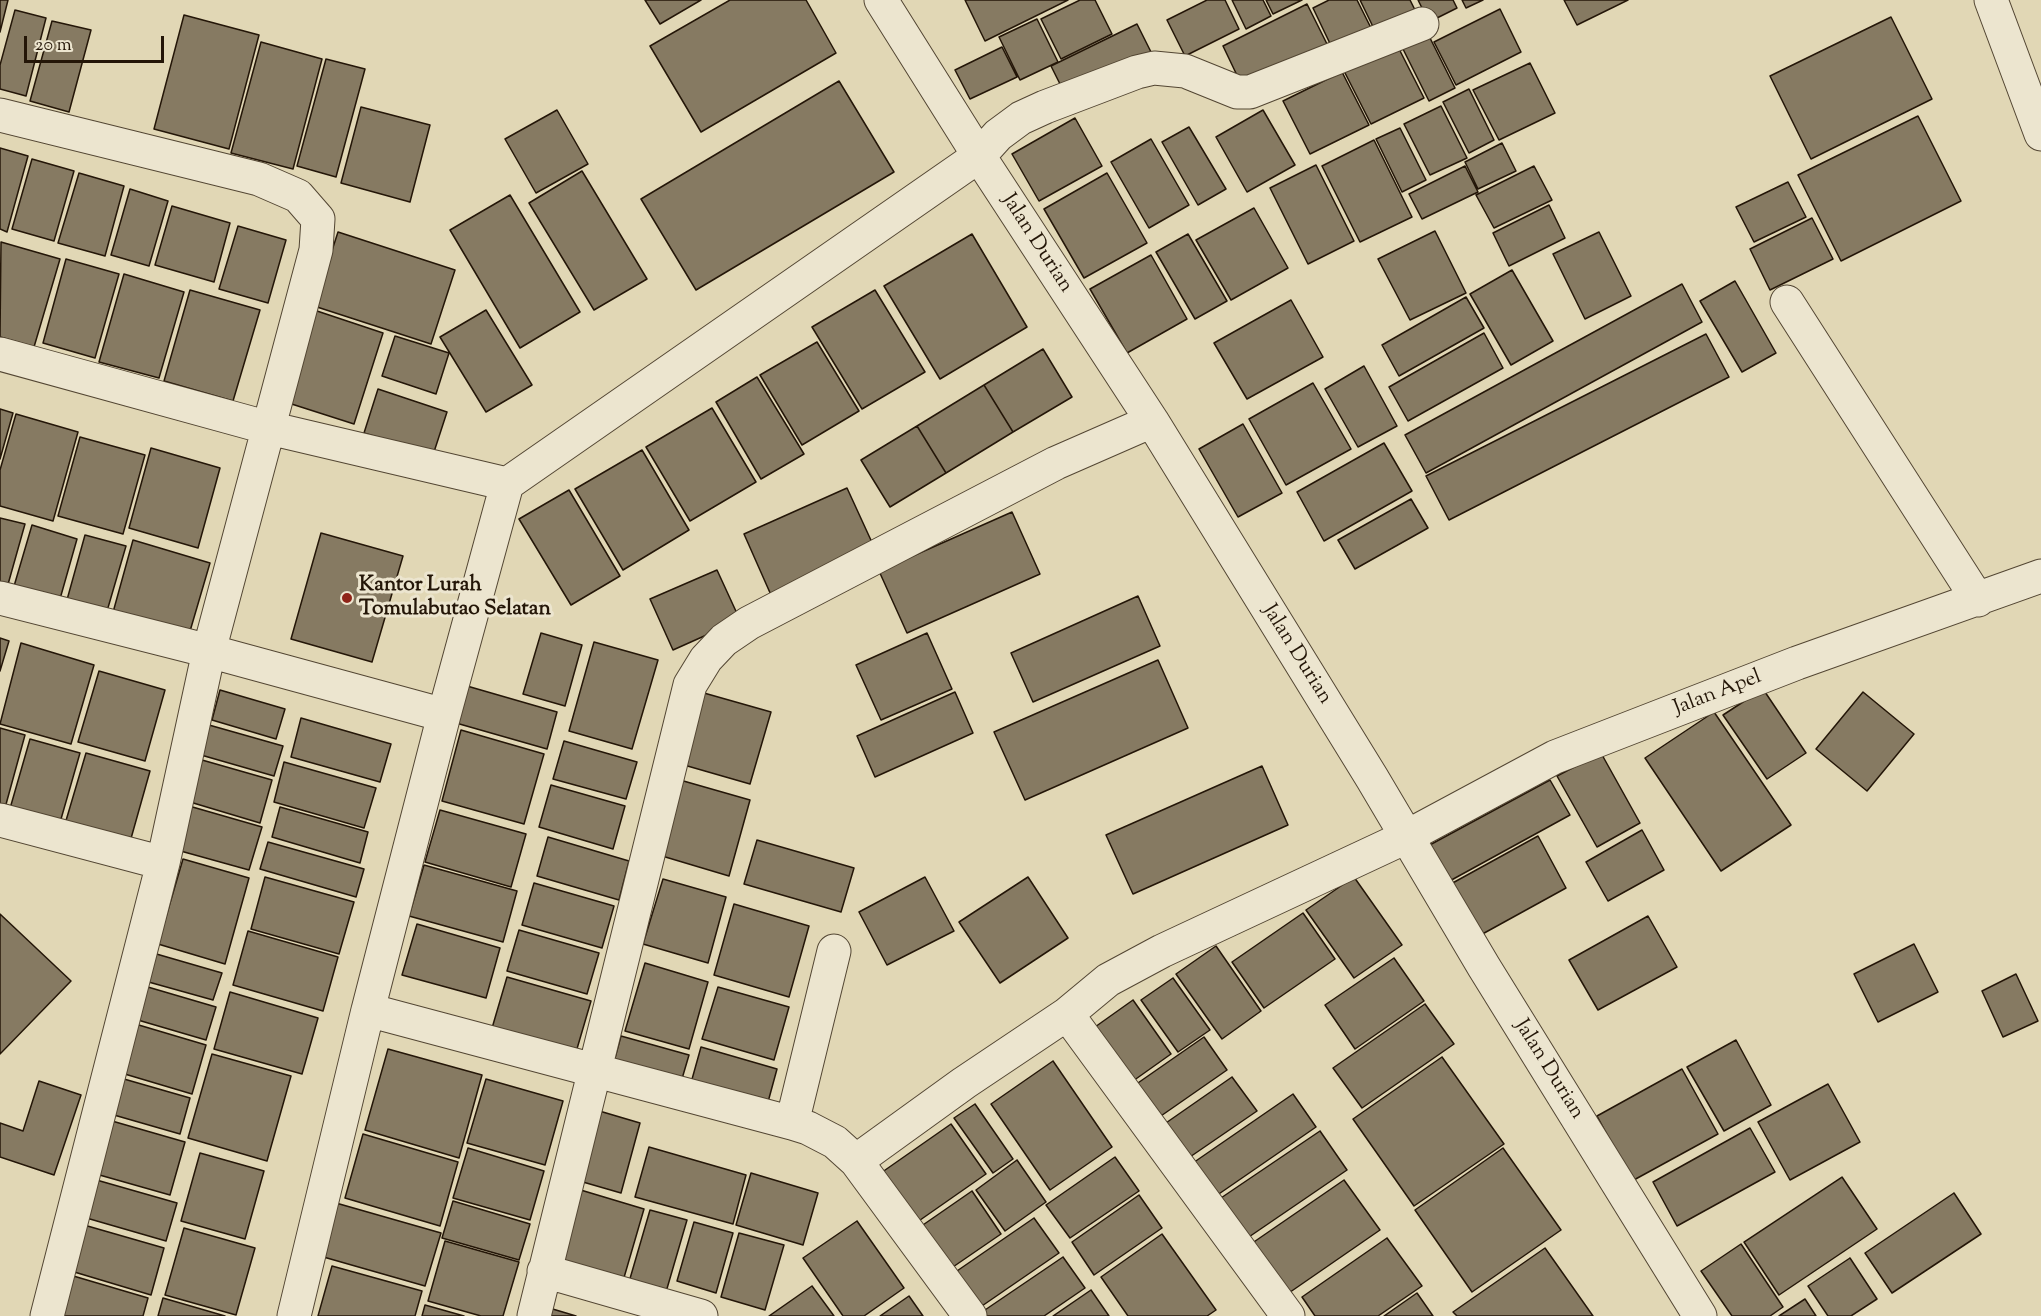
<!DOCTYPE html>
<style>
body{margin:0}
#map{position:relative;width:2041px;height:1316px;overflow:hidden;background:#e1d7b5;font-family:"Sorts Mill Goudy",serif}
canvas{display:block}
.scale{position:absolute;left:24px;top:36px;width:140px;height:27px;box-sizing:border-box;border:3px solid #241608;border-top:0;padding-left:8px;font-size:18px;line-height:21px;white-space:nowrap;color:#241608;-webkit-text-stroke:4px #ece5cf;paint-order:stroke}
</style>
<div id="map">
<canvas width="2041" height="1316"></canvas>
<div class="scale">20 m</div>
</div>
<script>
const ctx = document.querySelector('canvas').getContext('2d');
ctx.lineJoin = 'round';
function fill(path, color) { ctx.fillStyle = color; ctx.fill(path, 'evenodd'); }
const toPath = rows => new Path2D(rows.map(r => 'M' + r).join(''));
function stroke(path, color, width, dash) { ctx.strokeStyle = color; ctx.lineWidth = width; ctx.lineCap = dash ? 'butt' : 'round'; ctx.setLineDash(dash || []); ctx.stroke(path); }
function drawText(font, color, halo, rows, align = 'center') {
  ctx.font = font + ' "Sorts Mill Goudy",serif'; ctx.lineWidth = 6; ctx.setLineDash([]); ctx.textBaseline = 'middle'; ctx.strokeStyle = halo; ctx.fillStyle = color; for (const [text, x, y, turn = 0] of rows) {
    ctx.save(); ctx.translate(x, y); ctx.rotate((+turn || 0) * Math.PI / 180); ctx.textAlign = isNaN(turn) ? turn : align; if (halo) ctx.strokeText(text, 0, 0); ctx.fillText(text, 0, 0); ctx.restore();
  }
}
const building = toPath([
 [0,0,8,0,0,32,0,0],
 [645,0,701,0,660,24,645,0],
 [730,0,806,0,836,53,701,132,650,46,730,0],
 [965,0,1068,0,985,41,965,0],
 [1080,0,1095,0,1112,34,1061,59,1041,19,1080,0],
 [1207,0,1225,0,1239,29,1185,56,1167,20,1207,0],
 [1232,0,1263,0,1271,16,1246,29,1232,0],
 [1266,0,1302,0,1273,14,1266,0],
 [1329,0,1357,0,1374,34,1335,54,1313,8,1329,0],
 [1360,0,1410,0,1418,16,1378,37,1360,0],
 [1418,0,1453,0,1457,8,1429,22,1418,0],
 [1462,0,1483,0,1466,8,1462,0],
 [1564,0,1628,0,1577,25,1564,0],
 [1307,4,1329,48,1244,90,1223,46,1307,4],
 [1500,9,1521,52,1456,85,1434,42,1500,9],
 [15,10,46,18,26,96,0,89,0,65,15,10],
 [184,15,259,35,229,149,154,129,184,15],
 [1891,17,1932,99,1811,159,1770,76,1891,17],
 [1037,19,1058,62,1020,80,999,37,1037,19],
 [52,21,91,30,69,112,30,101,52,21],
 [1137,24,1153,56,1067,98,1051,66,1137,24],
 [1426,30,1455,88,1429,101,1400,43,1426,30],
 [1395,41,1424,98,1371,124,1342,67,1395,41],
 [261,42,322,59,293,169,231,153,261,42],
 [1002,47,1017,77,970,99,955,70,1002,47],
 [326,59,365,69,336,177,297,166,326,59],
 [1530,63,1555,113,1499,140,1473,90,1530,63],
 [1342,72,1369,125,1310,154,1283,101,1342,72],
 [839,81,894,172,696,290,641,199,839,81],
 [1469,89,1494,140,1469,153,1443,102,1469,89],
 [1441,106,1467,158,1430,175,1404,124,1441,106],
 [361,107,430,125,410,202,341,183,361,107],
 [557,110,588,164,536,193,505,139,557,110],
 [1263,110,1295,165,1247,192,1216,137,1263,110],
 [1918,116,1961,201,1841,261,1798,175,1918,116],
 [1075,118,1102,166,1039,201,1012,154,1075,118],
 [1189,127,1226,189,1198,205,1162,142,1189,127],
 [1400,128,1426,180,1402,192,1376,139,1400,128],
 [1151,139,1189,205,1149,228,1111,162,1151,139],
 [1374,140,1412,217,1360,242,1322,166,1374,140],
 [1502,143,1516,171,1478,189,1465,162,1502,143],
 [0,148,28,156,7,232,0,229,0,148],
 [32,159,74,171,54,241,12,229,32,159],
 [1316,165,1354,241,1308,264,1270,188,1316,165],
 [1465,166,1478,192,1422,219,1409,194,1465,166],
 [1534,166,1552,200,1494,228,1476,195,1534,166],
 [582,171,647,279,594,310,529,203,582,171],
 [79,173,124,186,105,256,58,243,79,173],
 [1107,173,1147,243,1084,278,1044,209,1107,173],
 [1788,182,1806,217,1754,242,1736,207,1788,182],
 [130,189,168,201,149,266,111,255,130,189],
 [510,195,580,312,520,348,450,230,510,195],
 [1549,205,1565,238,1509,266,1493,233,1549,205],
 [172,206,230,223,214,282,155,265,172,206],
 [1254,208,1288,268,1231,300,1196,240,1254,208],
 [1812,218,1833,259,1770,290,1750,249,1812,218],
 [238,226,286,240,268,303,219,289,238,226],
 [1435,231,1466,293,1410,320,1378,259,1435,231],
 [338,232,455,270,431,344,314,306,338,232],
 [1599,232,1631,296,1585,319,1553,254,1599,232],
 [972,234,1027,327,940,379,884,286,972,234],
 [1188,234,1227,301,1195,319,1156,252,1188,234],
 [1,242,60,259,34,347,0,337,1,242],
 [1151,255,1187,319,1127,353,1090,289,1151,255],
 [66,259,119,274,95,358,43,343,66,259],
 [1512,270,1553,341,1511,365,1470,294,1512,270],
 [124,274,184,292,159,378,99,362,124,274],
 [1735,281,1776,353,1742,372,1700,301,1735,281],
 [1682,284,1702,322,1426,473,1405,435,1682,284],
 [190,290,260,310,233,401,164,381,190,290],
 [875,290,925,372,862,409,812,327,875,290],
 [1466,297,1484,328,1399,376,1382,345,1466,297],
 [1291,300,1323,357,1247,399,1214,343,1291,300],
 [305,307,383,333,354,424,276,399,305,307],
 [486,310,532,385,486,412,440,337,486,310],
 [1484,333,1503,368,1408,421,1389,387,1484,333],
 [1706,334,1729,377,1449,520,1426,476,1706,334],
 [395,336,449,353,436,394,382,376,395,336],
 [817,342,859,411,802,445,760,375,817,342],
 [1043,349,1072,397,1013,432,984,385,1043,349],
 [1364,366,1397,426,1358,447,1325,389,1364,366],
 [757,377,804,454,761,479,716,402,757,377],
 [1313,383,1351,449,1286,485,1249,419,1313,383],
 [984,385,1013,432,946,473,917,426,984,385],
 [378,389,447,412,433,455,364,433,378,389],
 [712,408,756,482,690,521,646,447,712,408],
 [0,409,13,413,0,459,0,409],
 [16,414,78,432,53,521,0,506,0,470,16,414],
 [1243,424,1282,493,1238,517,1199,449,1243,424],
 [917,426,946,473,890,507,861,460,917,426],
 [80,437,145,455,123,534,58,516,80,437],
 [1384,443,1412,491,1324,541,1297,492,1384,443],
 [151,448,220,468,198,548,129,528,151,448],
 [642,450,689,530,623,570,575,489,642,450],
 [847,488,875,549,771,595,744,534,847,488],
 [569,490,620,576,571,605,519,519,569,490],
 [1411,499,1428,528,1355,569,1338,540,1411,499],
 [1012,512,1040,574,907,633,879,571,1012,512],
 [0,518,25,524,5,595,0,593,0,518],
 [32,525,77,539,58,606,12,593,32,525],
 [321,533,403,556,372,662,291,639,321,533],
 [85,535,126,546,105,618,65,607,85,535],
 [133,540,210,563,188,638,112,616,133,540],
 [717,570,740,620,673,650,650,599,717,570],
 [1138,596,1160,646,1033,702,1011,653,1138,596],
 [541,633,582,645,565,706,523,694,541,633],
 [927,633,952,689,881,720,856,665,927,633],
 [0,638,9,641,0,671,0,638],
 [594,642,658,660,632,749,569,731,594,642],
 [21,643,94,665,71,744,0,724,21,643],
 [1158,660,1188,728,1025,800,994,732,1158,660],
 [99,671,165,690,145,761,78,742,99,671],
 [467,686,557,712,547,749,456,723,467,686],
 [1763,689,1806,753,1767,779,1723,715,1763,689],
 [220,690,285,709,276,739,212,720,220,690],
 [955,692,973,733,875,777,857,736,955,692],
 [1863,692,1914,734,1867,791,1816,749,1863,692],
 [704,693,771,712,750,784,684,765,704,693],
 [1714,712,1791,825,1721,871,1645,758,1714,712],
 [301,718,391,744,380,782,291,757,301,718],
 [209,725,283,746,274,776,201,755,209,725],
 [0,728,25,735,5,808,0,806,0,728],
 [461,730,544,754,524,824,442,801,461,730],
 [30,739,80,753,59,826,9,812,30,739],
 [564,741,637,762,626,799,553,779,564,741],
 [86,753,150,771,130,842,65,824,86,753],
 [1601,753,1640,823,1597,847,1557,776,1601,753],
 [202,760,272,780,260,823,190,802,202,760],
 [284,762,376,788,364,828,274,802,284,762],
 [1262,766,1288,825,1133,894,1106,835,1262,766],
 [673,778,750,800,729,876,652,853,673,778],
 [1550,780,1570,815,1446,883,1426,847,1550,780],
 [551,785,625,806,613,849,539,827,551,785],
 [189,806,262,827,249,870,177,850,189,806],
 [280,807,368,832,360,863,272,837,280,807],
 [440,810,526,834,511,887,425,862,440,810],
 [1642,830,1664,870,1608,901,1586,862,1642,830],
 [1538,836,1566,888,1477,937,1449,885,1538,836],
 [548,837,629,861,619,900,537,876,548,837],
 [757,840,854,868,841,912,744,884,757,840],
 [268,842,364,869,356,897,260,869,268,842],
 [183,859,249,878,225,964,158,944,183,859],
 [424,865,517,891,503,942,409,916,424,865],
 [265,877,354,902,339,954,251,929,265,877],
 [925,877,954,931,887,965,859,912,925,877],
 [1028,877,1068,938,1000,983,959,922,1028,877],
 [1354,877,1402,945,1354,978,1306,910,1354,877],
 [663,879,726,897,708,963,643,944,663,879],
 [534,883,614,906,602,948,522,925,534,883],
 [734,904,809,926,789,997,714,975,734,904],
 [1303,913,1335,959,1264,1008,1232,962,1303,913],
 [0,914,71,981,0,1054,0,914],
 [1648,916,1677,967,1598,1010,1569,960,1648,916],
 [417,924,500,948,486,998,402,975,417,924],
 [519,930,599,953,587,994,507,971,519,930],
 [248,931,338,957,323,1011,233,985,248,931],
 [1914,944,1938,992,1878,1022,1854,974,1914,944],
 [1216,946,1261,1011,1222,1039,1176,974,1216,946],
 [153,953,222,973,213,1000,145,981,153,953],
 [1394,958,1424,1001,1355,1049,1325,1005,1394,958],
 [645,963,708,982,689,1049,625,1031,645,963],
 [2016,974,2038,1021,2003,1037,1982,991,2016,974],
 [507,977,591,1001,574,1059,490,1035,507,977],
 [1173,978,1210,1030,1178,1052,1141,1000,1173,978],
 [141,985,216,1007,206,1040,131,1018,141,985],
 [718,987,789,1007,774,1060,702,1039,718,987],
 [230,992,318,1018,302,1074,214,1049,230,992],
 [1133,1000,1171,1054,1133,1081,1095,1027,1133,1000],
 [1425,1004,1454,1044,1362,1108,1333,1068,1425,1004],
 [132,1023,206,1045,192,1094,118,1072,132,1023],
 [621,1036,689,1055,679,1089,612,1069,621,1036],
 [1204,1037,1227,1070,1158,1118,1135,1085,1204,1037],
 [1736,1040,1771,1105,1724,1131,1687,1067,1736,1040],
 [701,1047,777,1069,765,1113,689,1090,701,1047],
 [388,1049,482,1075,459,1158,365,1130,388,1049],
 [212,1054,291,1076,267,1161,188,1138,212,1054],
 [1442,1057,1504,1144,1414,1206,1353,1119,1442,1057],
 [1053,1061,1112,1147,1050,1190,991,1104,1053,1061],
 [1682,1069,1718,1134,1632,1181,1597,1116,1682,1069],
 [117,1077,190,1098,180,1134,107,1113,117,1077],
 [1232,1077,1257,1111,1187,1159,1163,1125,1232,1077],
 [486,1079,563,1101,545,1165,467,1143,486,1079],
 [39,1081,81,1095,54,1175,0,1157,0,1123,23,1131,39,1081],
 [1828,1084,1860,1142,1790,1180,1758,1122,1828,1084],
 [1293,1094,1316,1127,1213,1198,1190,1165,1293,1094],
 [975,1104,1013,1159,993,1173,954,1118,975,1104],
 [596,1110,640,1123,621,1193,576,1180,596,1110],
 [112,1121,185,1142,170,1195,96,1174,112,1121],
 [951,1124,986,1174,913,1225,878,1175,951,1124],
 [1750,1128,1775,1172,1677,1226,1653,1182,1750,1128],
 [1320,1131,1347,1170,1243,1241,1215,1202,1320,1131],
 [363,1134,458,1162,440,1226,345,1198,363,1134],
 [649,1147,746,1175,733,1224,635,1197,649,1147],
 [468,1148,544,1171,530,1220,453,1198,468,1148],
 [1503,1148,1561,1230,1472,1292,1415,1210,1503,1148],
 [200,1153,264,1171,245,1239,181,1221,200,1153],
 [1115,1157,1139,1191,1070,1238,1046,1205,1115,1157],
 [1017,1160,1046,1202,1005,1231,976,1190,1017,1160],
 [751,1173,818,1193,803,1245,736,1225,751,1173],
 [1842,1177,1877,1229,1779,1295,1744,1242,1842,1177],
 [93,1179,177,1203,166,1241,83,1217,93,1179],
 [1344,1180,1380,1230,1283,1297,1248,1246,1344,1180],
 [574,1188,644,1209,623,1281,553,1261,574,1188],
 [972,1191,1001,1234,950,1269,920,1227,972,1191],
 [1954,1193,1981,1234,1892,1293,1865,1253,1954,1193],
 [1139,1195,1162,1228,1094,1275,1072,1242,1139,1195],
 [453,1201,530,1224,519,1260,442,1238,453,1201],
 [336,1203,441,1233,425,1286,320,1256,336,1203],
 [650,1210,687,1220,666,1292,629,1282,650,1210],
 [1034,1218,1059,1253,979,1308,954,1273,1034,1218],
 [857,1221,904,1288,864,1316,843,1316,803,1258,857,1221],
 [694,1222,733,1233,716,1293,677,1281,694,1222],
 [84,1225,164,1248,151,1295,71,1271,84,1225],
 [184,1228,255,1248,236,1315,165,1295,184,1228],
 [739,1233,784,1245,765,1310,721,1297,739,1233],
 [1162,1234,1216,1310,1207,1316,1128,1316,1101,1277,1162,1234],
 [1387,1238,1422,1286,1378,1316,1315,1316,1302,1297,1387,1238],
 [445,1241,519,1262,503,1316,481,1316,428,1301,445,1241],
 [1741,1244,1783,1307,1770,1316,1732,1316,1701,1271,1741,1244],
 [1545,1248,1593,1316,1457,1316,1453,1312,1545,1248],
 [1063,1257,1085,1288,1044,1316,985,1316,982,1312,1063,1257],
 [1850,1258,1877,1299,1851,1316,1828,1316,1808,1286,1850,1258],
 [332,1266,422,1291,415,1316,318,1316,332,1266],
 [70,1275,148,1298,143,1316,58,1316,70,1275],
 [812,1286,834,1316,769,1316,812,1286],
 [1091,1290,1109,1316,1053,1316,1091,1290],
 [1417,1293,1433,1316,1384,1316,1417,1293],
 [909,1296,923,1316,880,1316,909,1296],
 [163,1298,225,1316,158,1316,163,1298],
 [1805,1299,1816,1316,1779,1316,1805,1299],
 [425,1305,464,1316,422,1316,425,1305],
 [546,1307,576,1316,544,1316,546,1307]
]);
fill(building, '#867a62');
stroke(building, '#241608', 1.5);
const minor = toPath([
 [881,0,979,156,1152,421,1372,778,1484,967,1700,1316],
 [1991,0,2041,134],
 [0,115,259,179,298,196,318,219,316,250,209,651,163,863,47,1316],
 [1787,302,1978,600],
 [0,354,269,428,507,484,979,156,998,135,1021,118,1045,107,1137,72,1154,68,1185,71,1237,92,1250,92,1422,24],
 [0,598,209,651,444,715,368,1010],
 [444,715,507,484],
 [0,820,163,863],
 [1067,1014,1288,1316],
 [792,1123,808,1128,835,1142,856,1161,970,1316],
 [856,1161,964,1083,1067,1014,1108,980,1162,951,1406,837,1555,757,1797,663,2041,576],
 [544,1271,701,1316],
 [294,1316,368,1010,792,1123,834,951],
 [534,1316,690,685,706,659,724,640,749,623,1056,463,1152,421]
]);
stroke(minor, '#534633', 35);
stroke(minor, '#ece5cf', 33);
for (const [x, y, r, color] of [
 [347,598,6,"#8f2418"]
]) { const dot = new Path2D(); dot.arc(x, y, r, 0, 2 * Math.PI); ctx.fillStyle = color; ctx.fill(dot); stroke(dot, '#ece5cf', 2); }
drawText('21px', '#241608', '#ece5cf', [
 ["Jalan Durian",1036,244,57],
 ["Jalan Durian",1296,655,58],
 ["Jalan Apel",1718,694,-21],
 ["Jalan Durian",1548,1070,58]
]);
drawText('bold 21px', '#241608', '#ece5cf', [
 ["Kantor Lurah",359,586],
 ["Tomulabutao Selatan",359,610]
], 'left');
</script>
